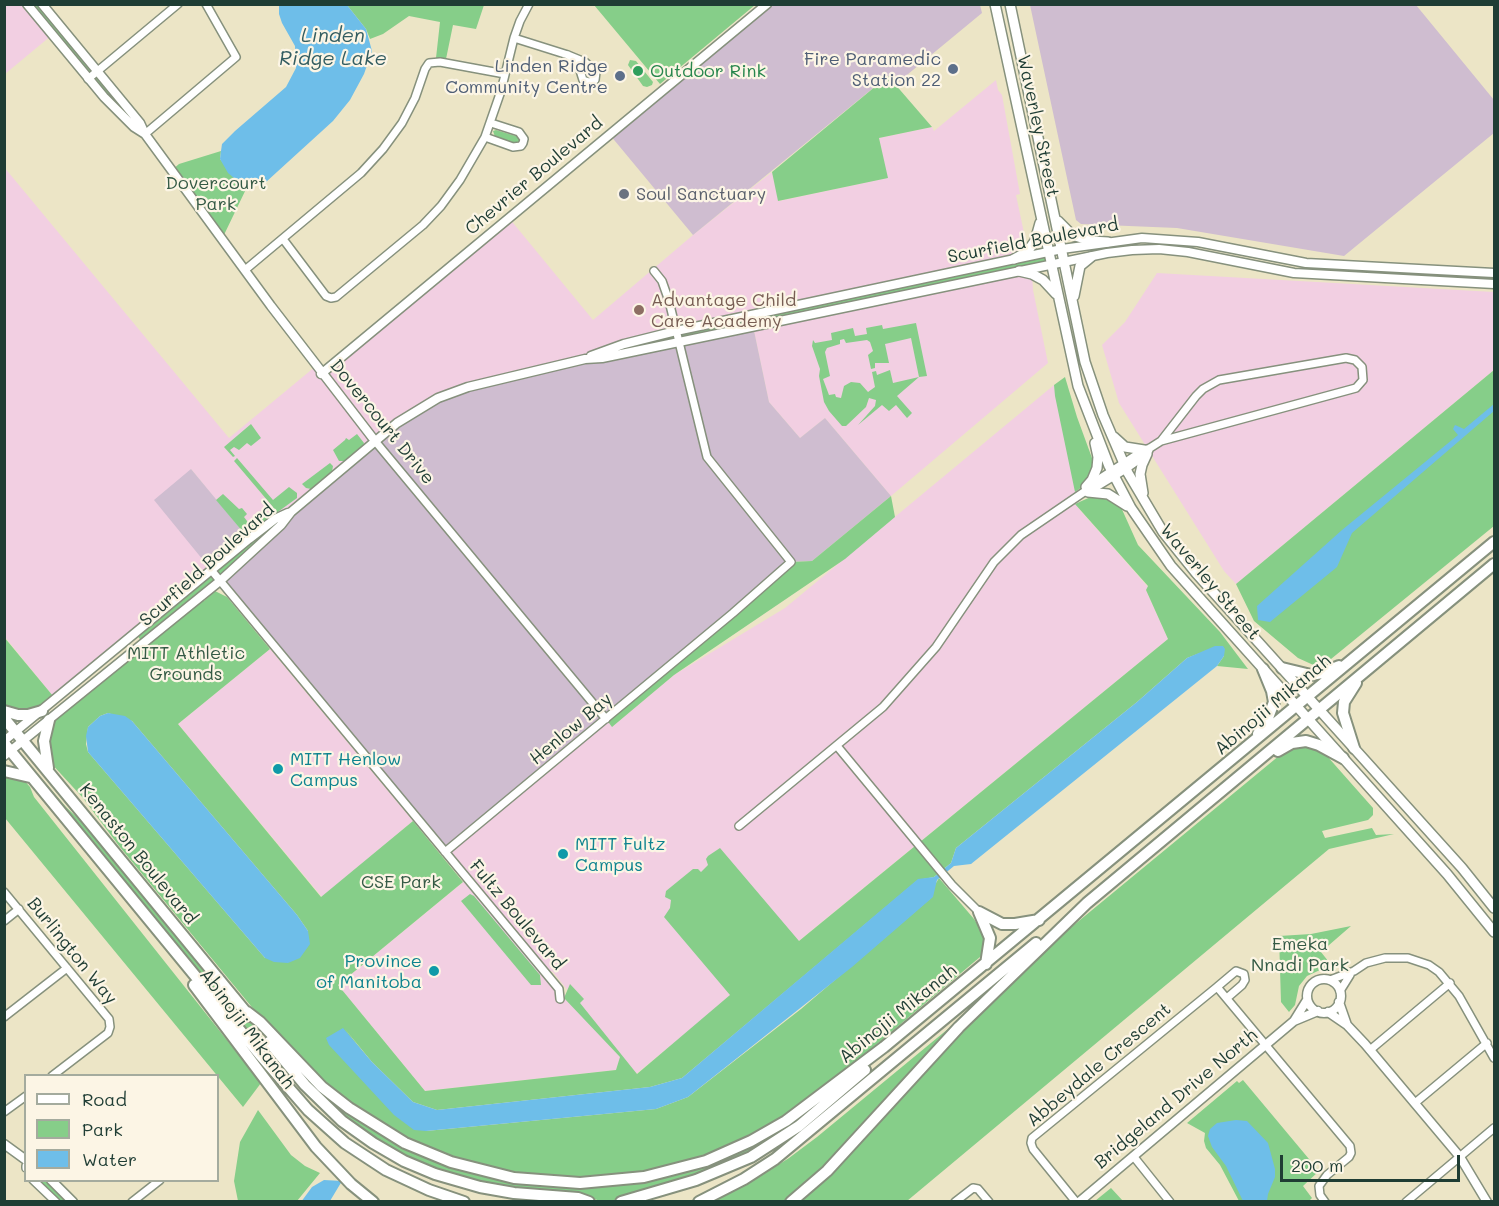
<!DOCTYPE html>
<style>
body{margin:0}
#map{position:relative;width:1499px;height:1206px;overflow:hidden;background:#ece5c6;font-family:Mali,sans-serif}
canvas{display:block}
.frame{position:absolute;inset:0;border:6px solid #1f3d34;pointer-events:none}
.legend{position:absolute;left:24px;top:1074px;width:195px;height:108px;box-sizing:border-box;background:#fcf5e5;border:2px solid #a4ab9e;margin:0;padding:8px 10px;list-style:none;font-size:18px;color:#1f3d34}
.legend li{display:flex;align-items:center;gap:12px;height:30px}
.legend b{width:30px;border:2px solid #a4ab9e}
.scale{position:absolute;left:1280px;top:1155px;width:180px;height:27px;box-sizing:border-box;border:3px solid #1f3d34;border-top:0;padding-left:8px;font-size:18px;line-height:21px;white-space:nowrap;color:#1f3d34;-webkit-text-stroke:4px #fcf5e5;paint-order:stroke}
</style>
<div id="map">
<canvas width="1499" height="1206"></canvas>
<div class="frame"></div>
<ul class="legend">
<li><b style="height:8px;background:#fff"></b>Road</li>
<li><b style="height:16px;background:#86ce89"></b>Park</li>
<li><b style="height:16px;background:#6ebee9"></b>Water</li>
</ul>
<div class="scale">200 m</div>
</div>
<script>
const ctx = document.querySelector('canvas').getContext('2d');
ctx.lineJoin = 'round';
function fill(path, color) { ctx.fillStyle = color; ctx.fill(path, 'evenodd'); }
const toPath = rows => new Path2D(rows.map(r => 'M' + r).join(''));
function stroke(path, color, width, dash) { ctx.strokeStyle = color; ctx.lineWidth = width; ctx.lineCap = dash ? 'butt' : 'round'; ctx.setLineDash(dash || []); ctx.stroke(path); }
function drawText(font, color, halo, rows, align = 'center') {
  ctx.font = font + ' Mali,sans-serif'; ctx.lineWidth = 4.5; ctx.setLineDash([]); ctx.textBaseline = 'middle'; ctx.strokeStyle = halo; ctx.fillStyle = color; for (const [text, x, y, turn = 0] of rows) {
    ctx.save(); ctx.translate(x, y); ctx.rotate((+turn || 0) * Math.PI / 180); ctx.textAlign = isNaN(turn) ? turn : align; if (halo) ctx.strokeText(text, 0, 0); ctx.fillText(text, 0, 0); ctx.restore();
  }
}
fill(toPath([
 [5,5,27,5,52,35,5,74],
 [996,80,998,90,1002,95,1020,194,1016,195,1028,252,1024,257,676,331,291,512,243,533,191,469,212,571,56,700,5,637,4,167,229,438,316,366,321,373,509,218,593,320,693,235,772,172,779,201,887,178,879,138,932,127,934,131],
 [1019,271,1032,274,1033,290,1048,363,891,496,825,418,800,438,769,402,753,326],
 [1157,273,1494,292,1494,370,1236,584,1224,571,1119,403,1102,345,1125,322],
 [1054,385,1080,510,1148,587,1146,590,1168,639,636,1074,552,971,548,975,621,1058,616,1070,425,1091,338,985,467,879,445,852,606,719,613,726,674,675,785,608],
 [270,649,413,821,322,897,178,724]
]), '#f2cfe2');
fill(toPath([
 [767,5,980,5,982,13,896,84,888,76,693,235,610,135],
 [1030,5,1416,5,1494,100,1494,133,1344,256,1177,228,1081,224,1076,220],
 [753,326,769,402,800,438,825,418,891,496,812,561,791,562,445,852,220,581,397,423,455,391],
 [191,469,249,539,212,571,154,500]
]), '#cfbdd0');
fill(toPath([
 [27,5,42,5,140,123,140,132],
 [347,5,484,5,476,29,453,25,446,59,436,58,440,22,409,16,383,34,370,39,366,29],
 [594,5,755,5,660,84],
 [630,60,636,61,653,82,652,85,647,87,643,86,628,65],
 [888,76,932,127,879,138,888,178,778,201,772,172],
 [496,130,519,137,519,142,515,143,495,137,493,131],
 [221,151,220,159,240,183,248,185,222,239,172,170,179,164],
 [1048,252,1050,265,602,358,604,351],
 [916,323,927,376,919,377,897,396,912,413,907,418,896,405,889,411,882,405,858,425,875,406,876,400,869,398,866,407,846,426,842,426,829,411,824,402,819,376,820,369,812,346,813,340,815,343,832,340,831,333,853,328,855,336,867,334,866,328,882,325,883,329],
 [911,338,919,377,893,383,890,370,877,375,876,371,872,372,875,387,868,392,860,383,851,382,844,386,841,398,836,397,835,394,829,395,823,379,830,376,825,352,827,348,840,344,840,340,844,339,846,343,867,340,870,342,873,351,868,355,871,369,875,368,875,363,889,363,885,344],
 [1494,370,1494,526,1320,668,1298,658,1254,621,1236,584],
 [1065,377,1077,417,1092,458,1092,473,1082,487,1075,492,1055,396,1054,385],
 [251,424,261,438,251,446,247,443,239,450,234,447,230,450,235,456,233,457,224,447],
 [357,434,364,443,363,446,344,461,339,461,333,450,345,440,346,438,349,440],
 [237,458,273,500,289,487,297,493,297,498,275,514,273,507,234,461],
 [330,463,333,466,332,472,311,489,306,488,302,484],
 [223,494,239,509,242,508,247,514,244,517,250,525,264,515,268,516,269,519,245,538,240,538,239,536,243,532,216,500],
 [1095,495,1120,505,1138,545,1220,632,1248,669,1217,666,1224,656,1200,653,1187,658,1137,702,956,848,951,863,934,877,918,880,682,1078,650,1087,437,1110,413,1102,372,1062,344,1028,426,1131,656,1109,688,1097,801,1009,932,897,933,888,939,878,974,919,983,933,985,939,983,953,980,957,858,1060,789,1112,749,1137,705,1156,655,1171,597,1179,526,1176,471,1164,410,1141,331,1090,260,1017,119,846,83,798,49,761,47,723,143,643,136,634,212,571,291,512,200,598,204,601,215,591,227,597,270,649,178,724,321,897,413,821,463,882,338,985,425,1091,616,1070,620,1057,564,998,570,984,584,999,580,1003,637,1074,730,995,664,917,670,908,671,900,665,897,666,891,693,869,698,869,701,872,708,865,706,859,708,856,720,848,799,941,1168,639,1146,590,1148,586,1075,504],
 [108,713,132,721,297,915,308,931,265,958,88,752,86,744,88,727,100,716],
 [891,496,895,517,845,559,674,675,612,727,606,719,791,562,812,561],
 [4,637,53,696,38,709,29,712,10,710,5,706],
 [1297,746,1312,747,1327,756,1373,808,1373,815,1368,820,1322,831,1325,838,1372,828,1376,835,1394,834,1329,849,907,1201,708,1202,751,1182,789,1158,817,1137,1280,755],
 [21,754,66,807,88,828,123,867,279,1057,274,1066,19,755],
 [4,773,23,779,30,787,34,797,261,1083,243,1107,5,818],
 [470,894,474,896,540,975,541,985,531,985,461,901],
 [1351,926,1321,952,1336,971,1320,970,1307,976,1299,986,1295,1005,1289,1012,1281,1002,1279,936,1311,934],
 [301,1072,394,1141,527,1183,674,1174,823,1099,805,1118,739,1160,672,1183,625,1195,612,1201,599,1201,589,1196,498,1187,454,1176,395,1153,329,1106],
 [1243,1080,1319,1171,1303,1186,1312,1198,1308,1202,1239,1201,1220,1165,1206,1148,1204,1141,1205,1133,1187,1123,1237,1081,1239,1083],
 [258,1110,291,1155,305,1166,320,1173,297,1201,238,1201,234,1181,240,1142],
 [33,1181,51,1181,73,1201,56,1201],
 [1111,1188,1123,1201,1095,1201]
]), '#86ce89');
fill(toPath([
 [279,5,347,5,366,29,372,51,364,74,350,100,333,121,266,182,254,186,240,183,228,173,220,159,221,151,222,144,235,131,286,87,296,68,295,46,282,23,279,14],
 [1494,404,1494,411,1352,533,1337,567,1270,622,1258,620,1257,606,1342,530,1458,435,1453,429,1455,425,1464,429],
 [1215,646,1223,646,1225,649,1224,656,1217,666,971,864,954,866,937,880,933,897,852,967,688,1097,656,1109,426,1131,414,1130,394,1115,329,1045,326,1038,343,1028,372,1062,413,1102,437,1110,650,1087,682,1078,918,879,934,877,951,863,956,848,1137,702,1187,658],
 [108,713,125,716,132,721,297,915,308,931,310,944,300,958,288,963,274,962,265,958,88,752,86,736,88,727,100,716],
 [1236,1120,1247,1121,1268,1143,1275,1169,1275,1177,1268,1194,1267,1201,1243,1201,1226,1166,1212,1147,1208,1136,1210,1129,1217,1123],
 [324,1180,342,1181,330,1201,301,1202,312,1187]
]), '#6ebee9');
const minor = toPath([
 [514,38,568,55,585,62,596,72,595,80,589,82,583,80,579,67,568,55],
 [88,79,178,4],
 [145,134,236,57,206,4],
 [485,137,513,147,521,146,523,143,524,139,519,132,491,123],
 [283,239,326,296,331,298,336,297,423,225,441,206,460,180,485,137,501,91,514,38,520,21,529,4],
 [245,270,361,173,383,149,402,123,415,98,425,69,429,63,440,62,505,74],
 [375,441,606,719],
 [1090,485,1144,450,1150,448,1161,441,1356,388,1363,380,1362,367,1355,360,1346,358,1219,380,1203,389,1196,396,1161,441],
 [212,571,559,989,560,999],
 [837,746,952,885,979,912],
 [739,826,883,707,936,647,994,562,1021,535,1084,492,1088,492,1126,469,1147,454,1150,448],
 [445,852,733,613,791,562,707,457,669,301,662,281,654,271],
 [4,892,109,1019,110,1027,108,1033,52,1076],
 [4,921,19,909],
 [1330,980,1354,971,1366,963,1385,958,1408,958,1429,965,1439,972,1459,996,1494,1058],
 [1217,987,1236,971,1244,974,1245,980,1242,985,1227,998],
 [1340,991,1350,975],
 [4,1017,67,968],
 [1370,1050,1450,983],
 [1415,1103,1487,1043],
 [4,1112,26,1096],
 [1134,1157,1170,1202],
 [26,1166,26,1168],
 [33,1180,56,1202],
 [132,1202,160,1180],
 [955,1202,973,1188,978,1189,989,1202],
 [1076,1202,1033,1149,1031,1143,1032,1138,1217,987,1350,1146,1351,1153,1349,1157,1327,1175,1319,1186,1320,1195,1325,1202],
 [1406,1202,1494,1128]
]);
const tertiary = toPath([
 [27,4,104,97,134,127,145,134],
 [42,4,140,123,145,134,271,306,375,441],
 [591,356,624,344,676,331,1062,249,1142,238,1198,242,1306,263,1494,273],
 [321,374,767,4],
 [4,741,249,539,275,519,288,513],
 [4,756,220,581,281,525,291,512,397,423,438,398,468,387,585,359,602,358,1107,253,1132,250,1159,249,1188,252,1294,273,1494,284],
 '1307 996a17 17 0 1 1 34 0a17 17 0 1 1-34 0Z',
 [1339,1002,1347,1025],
 [1328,1012,1347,1025,1365,1044,1460,1157,1487,1202],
 [1294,1021,1307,1000],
 [4,1144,26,1160],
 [51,1180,73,1202],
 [1079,1202,1294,1021,1318,1011]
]);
const secondary = toPath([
 [995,4,1078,386,1109,466,1131,508,1171,566,1447,874,1494,932],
 [1010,4,1085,362,1103,415,1128,473,1163,532,1196,573,1462,868,1494,908],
 [1058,221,1072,235,1091,241,1108,242],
 [1014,259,1027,252,1035,241,1040,223],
 [1019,271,1032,274,1043,280,1056,294],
 [1074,296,1080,266,1091,257],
 [1114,437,1125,447,1144,450],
 [1086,487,1092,480,1097,468,1098,457,1095,443],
 [1088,492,1108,494,1127,506],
 [1143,493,1140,474,1142,465,1147,454]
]);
const primary = toPath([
 [1282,668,1311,675,1322,673,1339,666],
 [4,711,18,715,28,715,42,711],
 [4,718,249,1016],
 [1258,734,1268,718,1274,702,1272,691,1263,669],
 [4,743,261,1056,308,1110,345,1143,386,1170,429,1190,464,1202],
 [1354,748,1343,713,1344,702,1356,683],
 [1278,751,1292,743,1306,741,1319,745,1343,758],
 [48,768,44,741,49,720],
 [4,771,30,777],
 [979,912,1002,924,1015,924,1039,920],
 [979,912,990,938,986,964],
 [194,985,316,1147,351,1184,373,1202],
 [247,1012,260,1022,322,1087,349,1108,405,1143,451,1162,514,1178,580,1183,644,1177,706,1161,751,1141,786,1121,884,1047,1494,542],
 [269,1042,305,1085,342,1121,373,1143,404,1161,435,1174,480,1187,514,1193,578,1198,589,1202],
 [621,1202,696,1180,751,1157,799,1126,865,1070],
 [699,1202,744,1179,775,1159,1036,943],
 [791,1202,827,1171,959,1027,1087,903,1494,564]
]);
stroke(minor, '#86917d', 10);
stroke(tertiary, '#86917d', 11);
stroke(secondary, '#86917d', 12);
stroke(primary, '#86917d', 14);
stroke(minor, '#fff', 7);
stroke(tertiary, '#fff', 8);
stroke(secondary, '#fff', 9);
stroke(primary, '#fff', 10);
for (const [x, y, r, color] of [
 [953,69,6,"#5c6f8a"],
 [638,71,6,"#2e9e5b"],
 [620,76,6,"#5c6f8a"],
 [624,194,6,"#6b7280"],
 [639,310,6,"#8d6e63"],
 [278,769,6,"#0f9aa8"],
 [563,854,6,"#0f9aa8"],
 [434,971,6,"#0f9aa8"]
]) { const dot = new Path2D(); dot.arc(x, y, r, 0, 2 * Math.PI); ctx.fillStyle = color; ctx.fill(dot); stroke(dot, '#fcf5e5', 2); }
drawText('18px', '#4e5e75', '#fcf5e5', [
 ["Fire Paramedic",941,59],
 ["Station 22",941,80],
 ["Linden Ridge",608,66],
 ["Community Centre",608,87]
], 'right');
drawText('18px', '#27864d', '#fcf5e5', [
 ["Outdoor Rink",650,71]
], 'left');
drawText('18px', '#1f3d34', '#fcf5e5', [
 ["Waverley Street",1038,126,78],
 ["Chevrier Boulevard",534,176,-40],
 ["Scurfield Boulevard",1033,241,-11],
 ["Dovercourt Drive",382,422,51],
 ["Scurfield Boulevard",207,565,-42],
 ["Waverley Street",1210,582,50],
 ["Abinojii Mikanah",1273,705,-40],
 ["Henlow Bay",571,729,-40],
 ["Kenaston Boulevard",138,854,51],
 ["Fultz Boulevard",517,915,50],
 ["Burlington Way",72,951,51],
 ["Abinojii Mikanah",898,1014,-39],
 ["Abinojii Mikanah",247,1029,53],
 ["Abbeydale Crescent",1099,1065,-40],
 ["Bridgeland Drive North",1176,1099,-40]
]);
drawText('18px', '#345a45', '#fcf5e5', [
 ["Dovercourt",216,183],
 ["Park",216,204],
 ["MITT Athletic",186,653],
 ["Grounds",186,674],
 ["CSE Park",401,882],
 ["Emeka",1300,944],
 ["Nnadi Park",1300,965]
]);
drawText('18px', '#5b616d', '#fcf5e5', [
 ["Soul Sanctuary",636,194]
], 'left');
drawText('18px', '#785e54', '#fcf5e5', [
 ["Advantage Child",651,300],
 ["Care Academy",651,321]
], 'left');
drawText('18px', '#0d838f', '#fcf5e5', [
 ["MITT Henlow",290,759],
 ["Campus",290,780],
 ["MITT Fultz",575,844],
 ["Campus",575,865],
 ["Province",422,961,"right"],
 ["of Manitoba",422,982,"right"]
], 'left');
drawText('italic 20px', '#335d61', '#fcf5e5', [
 ["Linden",333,36],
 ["Ridge Lake",333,59]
]);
</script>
